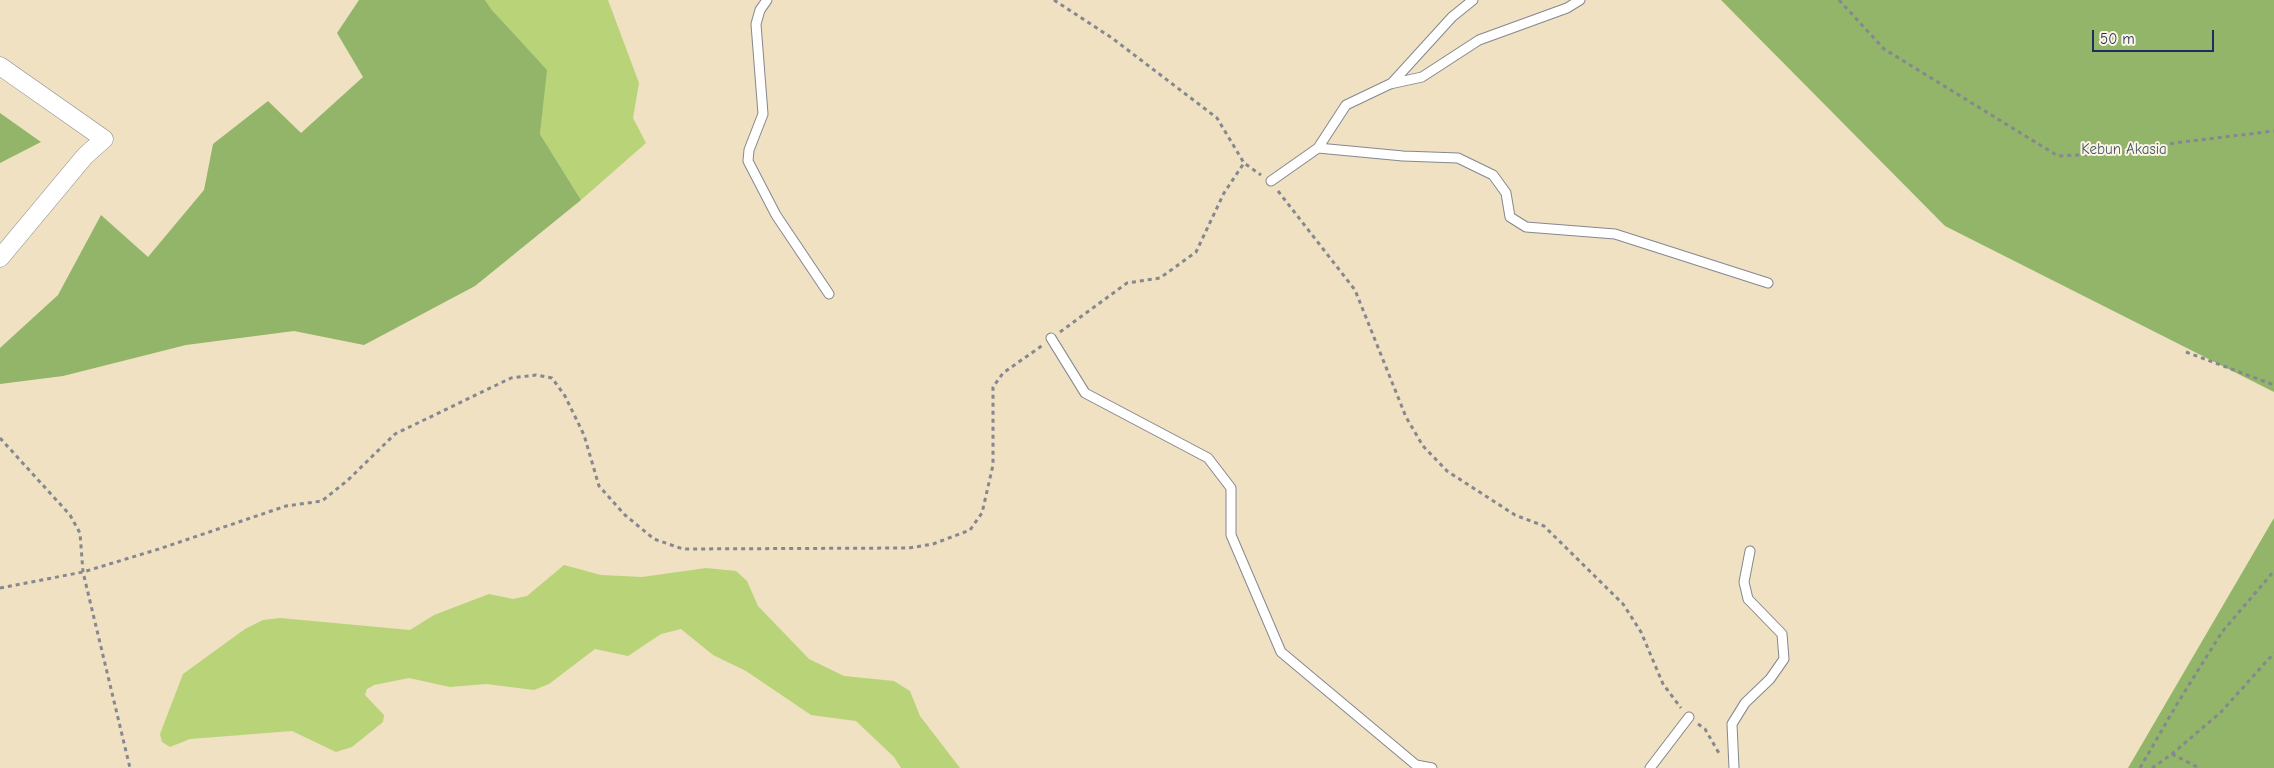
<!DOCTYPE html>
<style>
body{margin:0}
#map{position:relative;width:2274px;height:768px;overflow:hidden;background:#efe1c1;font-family:"Comic Neue",sans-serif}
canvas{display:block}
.scale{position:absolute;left:2092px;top:30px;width:122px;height:22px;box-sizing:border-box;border:2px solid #1b2f5e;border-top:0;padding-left:6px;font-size:15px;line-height:18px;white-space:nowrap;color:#1b2f5e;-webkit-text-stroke:4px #fcf5e5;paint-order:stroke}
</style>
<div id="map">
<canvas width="2274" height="768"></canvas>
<div class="scale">50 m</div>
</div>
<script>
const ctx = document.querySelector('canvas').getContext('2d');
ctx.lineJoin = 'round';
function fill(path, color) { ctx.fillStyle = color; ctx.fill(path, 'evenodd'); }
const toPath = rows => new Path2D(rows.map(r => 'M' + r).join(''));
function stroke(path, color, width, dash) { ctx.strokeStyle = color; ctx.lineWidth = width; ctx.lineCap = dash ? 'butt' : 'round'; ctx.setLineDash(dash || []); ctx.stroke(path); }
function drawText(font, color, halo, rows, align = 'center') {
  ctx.font = font + ' "Comic Neue",sans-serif'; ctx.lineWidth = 4; ctx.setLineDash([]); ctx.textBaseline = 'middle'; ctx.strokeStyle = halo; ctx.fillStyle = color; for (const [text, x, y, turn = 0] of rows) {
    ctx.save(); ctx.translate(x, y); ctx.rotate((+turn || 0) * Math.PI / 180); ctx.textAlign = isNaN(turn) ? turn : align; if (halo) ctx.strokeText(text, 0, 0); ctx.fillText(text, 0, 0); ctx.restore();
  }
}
fill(toPath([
 [485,0,608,0,639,83,633,118,646,143,581,200,540,134,546,70,492,10],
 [564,565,601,575,642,577,706,568,736,571,747,581,758,606,809,659,844,676,894,681,910,691,920,716,960,768,901,768,894,757,856,721,811,715,746,671,713,655,681,629,661,634,628,656,595,649,549,684,534,690,486,684,450,687,409,678,374,685,367,689,365,695,384,715,383,722,352,747,336,752,292,731,190,739,170,747,162,742,160,734,183,674,245,629,263,620,280,618,410,630,434,615,489,594,513,599,527,596]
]), '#b9d379');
fill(toPath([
 [359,0,485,0,492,10,547,70,540,134,581,200,475,286,364,345,294,331,186,345,63,376,0,384,0,348,58,295,101,215,148,257,204,190,213,144,268,101,301,133,363,77,337,33],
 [1721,0,2274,0,2274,392,1945,226],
 [0,113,41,142,0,163],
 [2274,518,2274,768,2128,768]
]), '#92b569');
const lane = toPath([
 [767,0,760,10,756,24,763,114,749,150,748,161,776,215,829,294],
 [1391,84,1452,17,1473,0],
 [1318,148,1403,156,1458,158,1493,175,1506,193,1510,217,1526,227,1615,234,1768,283],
 [1271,181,1318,148,1346,105,1390,84,1422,77,1479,40,1567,8,1580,0],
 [1051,338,1085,393,1208,458,1231,488,1231,535,1281,652,1416,765,1432,768],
 [1650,768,1689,717],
 [1734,768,1732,724,1745,703,1770,679,1784,659,1782,634,1748,599,1744,582,1750,551]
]);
const street = toPath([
 [0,66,104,139,85,156,0,258]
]);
stroke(lane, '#858890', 11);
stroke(street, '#858890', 19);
stroke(toPath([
 [1054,0,1112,38,1217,118,1244,163,1261,175],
 [1839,0,1884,49,2058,156,2138,152,2174,143,2274,131],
 [1278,191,1355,290,1406,417,1423,446,1447,471,1515,515,1544,526,1623,604,1641,632,1663,684,1681,708],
 [1060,332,1127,283,1160,278,1196,252,1224,193,1244,163],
 [2186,352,2274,385],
 [0,438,70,515,80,533,83,572,130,768],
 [0,588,83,572,159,549,286,506,322,501,348,480,395,434,511,378,536,375,552,378,565,396,584,435,599,486,625,515,654,539,683,549,909,548,933,544,970,530,982,513,993,465,993,387,1003,373,1043,345],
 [1698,724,1705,729,1720,755],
 [2172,754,2199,768],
 [2140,768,2177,704,2222,632,2274,571],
 [2152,768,2172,754,2221,712,2274,653]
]), '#858890', 3, [4, 4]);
stroke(lane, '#fff', 9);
stroke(street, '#fff', 18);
drawText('15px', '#425865', '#fcf5e5', [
 ["Kebun Akasia",2124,150]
]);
</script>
